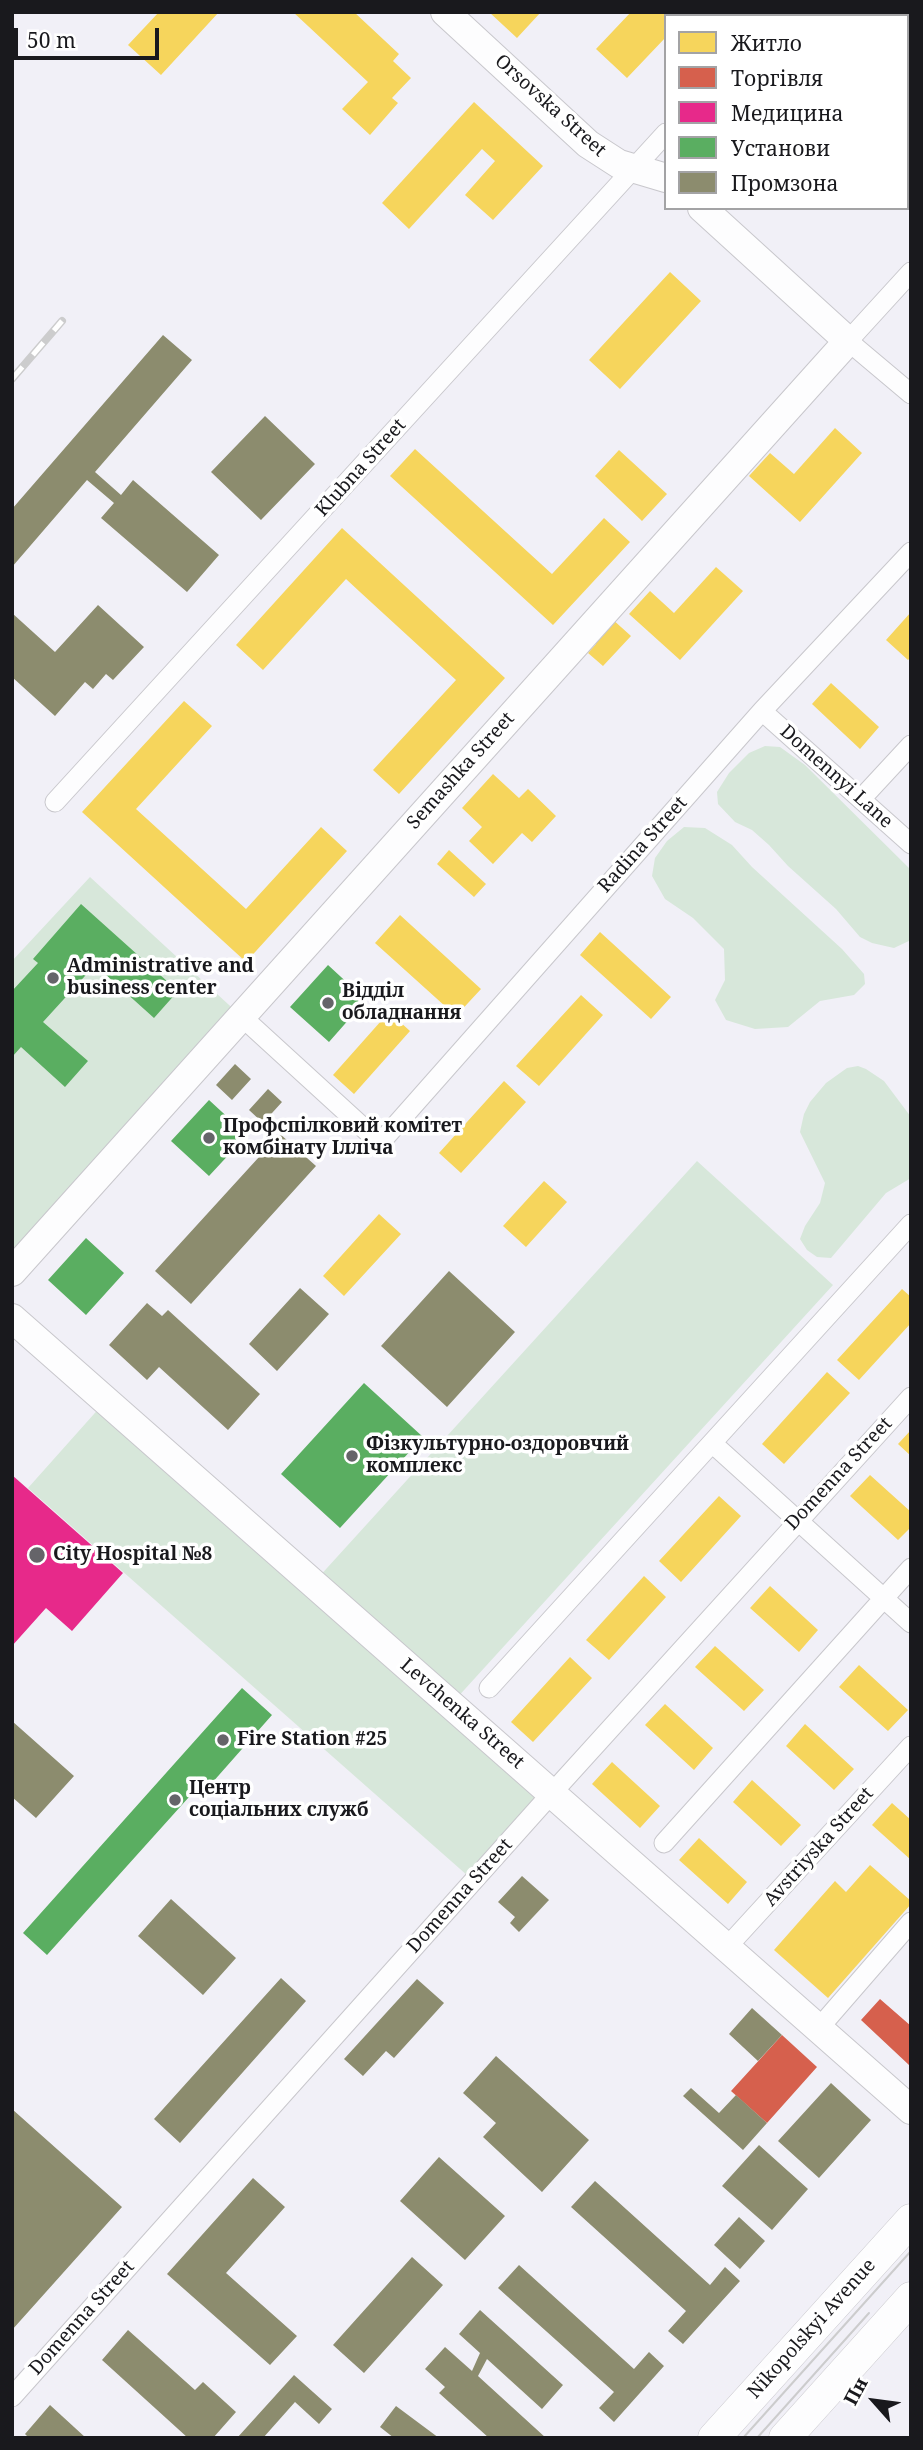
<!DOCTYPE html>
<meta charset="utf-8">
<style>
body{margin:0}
#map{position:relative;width:923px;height:2450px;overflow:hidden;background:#f1f0f7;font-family:"Noto Serif",serif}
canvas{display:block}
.frame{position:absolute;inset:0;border:14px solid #19191d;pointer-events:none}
.legend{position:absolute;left:664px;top:14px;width:245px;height:196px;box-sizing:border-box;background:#fff;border:2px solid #a3a3a5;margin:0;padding:9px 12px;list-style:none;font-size:21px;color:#19191d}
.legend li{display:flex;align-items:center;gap:14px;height:35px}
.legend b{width:35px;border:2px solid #a3a3a5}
.north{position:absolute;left:839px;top:2366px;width:70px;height:70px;-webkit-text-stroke:5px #fff;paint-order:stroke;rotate:298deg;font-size:19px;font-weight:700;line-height:28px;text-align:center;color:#19191d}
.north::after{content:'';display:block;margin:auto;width:24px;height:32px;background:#19191d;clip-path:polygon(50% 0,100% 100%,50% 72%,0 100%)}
.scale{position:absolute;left:14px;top:28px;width:145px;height:32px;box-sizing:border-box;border:4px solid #19191d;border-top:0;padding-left:9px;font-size:21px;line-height:24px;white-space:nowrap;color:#19191d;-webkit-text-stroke:5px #fff;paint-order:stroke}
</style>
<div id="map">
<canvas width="923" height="2450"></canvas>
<div class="frame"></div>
<ul class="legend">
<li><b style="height:19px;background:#f6d55c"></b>Житло</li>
<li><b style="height:19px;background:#d6604d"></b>Торгівля</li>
<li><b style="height:19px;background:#e7298a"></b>Медицина</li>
<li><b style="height:19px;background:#5aae61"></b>Установи</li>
<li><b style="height:19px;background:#8c8c6e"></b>Промзона</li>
</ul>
<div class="north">Пн</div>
<div class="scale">50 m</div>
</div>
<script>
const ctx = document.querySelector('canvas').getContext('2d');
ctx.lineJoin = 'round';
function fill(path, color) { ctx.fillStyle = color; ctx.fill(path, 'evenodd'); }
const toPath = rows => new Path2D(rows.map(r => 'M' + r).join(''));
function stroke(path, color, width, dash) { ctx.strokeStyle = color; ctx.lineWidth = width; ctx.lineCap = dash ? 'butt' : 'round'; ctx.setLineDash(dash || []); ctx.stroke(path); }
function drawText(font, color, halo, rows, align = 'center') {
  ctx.font = font + ' "Noto Serif",serif'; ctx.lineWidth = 7; ctx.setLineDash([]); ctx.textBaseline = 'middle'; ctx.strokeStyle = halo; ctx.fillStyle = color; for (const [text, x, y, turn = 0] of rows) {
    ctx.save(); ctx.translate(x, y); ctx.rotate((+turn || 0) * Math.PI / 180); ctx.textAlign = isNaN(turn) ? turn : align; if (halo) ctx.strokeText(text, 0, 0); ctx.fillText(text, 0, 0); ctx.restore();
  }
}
fill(toPath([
 [765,746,780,747,805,765,911,870,911,940,894,948,872,943,860,937,836,909,788,866,769,845,752,830,735,822,718,804,717,792,729,773,749,753],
 [684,827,705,828,732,845,752,867,842,949,864,974,865,984,854,995,820,1001,788,1027,755,1029,726,1020,715,1000,725,980,724,949,693,918,665,899,652,876,655,858,667,841],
 [90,877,241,1016,12,1272,12,961],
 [858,1066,866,1069,884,1081,911,1117,911,1178,886,1193,831,1258,817,1257,807,1250,800,1239,805,1226,820,1203,825,1183,800,1132,804,1114,810,1102,826,1083,847,1068],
 [697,1161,833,1285,455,1700,317,1579],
 [102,1405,542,1793,468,1876,28,1488]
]), '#d7e7da');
fill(toPath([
 [159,12,219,12,161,75,128,45],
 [293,12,354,12,399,54,393,61,411,78,392,98,398,103,370,135,342,109,368,82],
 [489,12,541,12,517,38],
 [631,12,688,12,685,16,666,16,666,37,627,78,596,49],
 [474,102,543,166,493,220,465,195,495,161,482,149,409,229,382,203],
 [670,272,701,301,620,389,589,360],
 [835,428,862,453,800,522,749,476,770,453,794,474],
 [415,449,552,574,604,518,630,542,553,625,390,476],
 [619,450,667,494,642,521,595,476],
 [342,528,505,678,399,794,373,770,456,680,360,592,346,579,263,670,236,645],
 [716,567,743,591,680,660,629,614,650,591,674,613],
 [911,612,911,657,908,660,886,640],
 [611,618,631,636,603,666,588,653,596,644,591,640],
 [831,683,879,727,860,749,812,704],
 [184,701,212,726,136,809,246,909,321,827,347,851,246,962,82,812],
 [493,774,519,798,528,789,556,816,532,842,522,833,493,864,469,841,482,827,462,808],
 [449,850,486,884,474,897,437,864],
 [400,915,481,989,456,1016,375,943],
 [600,932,671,997,651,1019,580,955],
 [581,995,603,1015,539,1086,516,1066],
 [389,1012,410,1031,354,1094,333,1075],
 [504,1081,526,1102,461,1173,439,1153],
 [544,1181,567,1202,526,1247,503,1226],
 [379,1214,401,1234,344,1296,323,1276],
 [902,1289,911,1297,911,1323,859,1380,837,1360],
 [827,1372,850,1393,784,1464,762,1444],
 [911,1430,911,1456,898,1444],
 [870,1475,911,1512,911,1527,898,1540,850,1496],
 [719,1496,741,1516,681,1582,659,1561],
 [644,1576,666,1597,609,1660,586,1640],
 [770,1586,818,1630,799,1652,750,1608],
 [715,1646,764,1690,744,1711,695,1667],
 [570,1657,592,1678,533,1742,511,1722],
 [859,1665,908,1710,888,1731,839,1687],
 [665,1704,713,1748,694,1770,645,1725],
 [805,1724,854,1769,834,1790,786,1746],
 [612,1762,660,1806,640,1828,592,1784],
 [752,1780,801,1825,781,1846,733,1802],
 [892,1803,911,1820,911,1860,872,1825],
 [699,1838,747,1882,728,1904,679,1860],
 [870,1865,911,1901,911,1904,828,1998,774,1950,835,1881,846,1892]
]), '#f6d55c');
fill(toPath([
 [880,1999,911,2026,909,2065,861,2020],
 [782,2035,817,2067,767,2123,731,2091]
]), '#d6604d');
fill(toPath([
 [12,1475,123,1573,72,1631,46,1608,12,1646]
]), '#e7298a');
fill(toPath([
 [81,904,178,991,154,1018,95,965,43,1022,88,1061,65,1087,21,1047,12,1057,12,991,38,963,33,959],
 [328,965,366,1000,329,1042,290,1007],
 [209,1100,247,1135,209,1176,171,1141],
 [86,1238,124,1273,86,1315,48,1280],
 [364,1383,423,1437,340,1528,281,1474],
 [242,1688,272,1715,204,1792,198,1787,47,1955,23,1933]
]), '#5aae61');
fill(toPath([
 [163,335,192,360,95,472,121,495,133,480,219,555,187,592,101,518,114,503,87,480,12,567,12,509],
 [265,416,315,464,261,520,211,472],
 [98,605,144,647,113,680,106,674,93,689,85,682,55,716,12,677,12,613,55,652],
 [235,1064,251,1079,232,1100,216,1085],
 [268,1089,282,1102,263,1123,249,1110],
 [280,1134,316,1166,191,1304,155,1271],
 [449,1271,515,1332,447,1407,381,1346],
 [300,1288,329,1314,277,1371,249,1344],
 [147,1303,162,1316,168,1310,260,1394,228,1430,159,1367,147,1380,109,1345],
 [12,1721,74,1776,36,1818,12,1797],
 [522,1876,549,1900,519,1932,510,1923,515,1917,498,1902],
 [171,1899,236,1958,203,1995,138,1936],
 [281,1978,306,2001,180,2143,154,2119],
 [417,1979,444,2003,394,2058,386,2051,363,2076,344,2059],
 [752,2008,782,2035,758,2061,729,2034],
 [496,2056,589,2140,542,2192,483,2137,496,2123,463,2093],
 [831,2083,871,2120,819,2178,778,2141],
 [691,2088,719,2113,736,2095,767,2123,743,2150,683,2096],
 [12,2109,122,2207,12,2330],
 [759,2145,808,2189,772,2230,722,2186],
 [439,2157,505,2216,465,2260,400,2201],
 [253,2178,285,2207,226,2273,297,2336,270,2365,167,2274],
 [595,2181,710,2285,725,2267,740,2281,683,2344,668,2331,686,2311,571,2207],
 [739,2217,765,2241,740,2269,714,2245],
 [412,2257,443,2285,364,2373,333,2345],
 [519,2265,634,2369,649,2352,664,2366,614,2422,599,2408,614,2392,498,2288],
 [480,2310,563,2385,542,2409,487,2359,478,2376,546,2438,489,2438,439,2393,445,2387,425,2369,445,2347,472,2371,480,2353,459,2334],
 [128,2330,195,2390,203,2382,236,2412,213,2438,188,2438,102,2360],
 [294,2375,332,2409,319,2424,295,2402,263,2438,237,2438],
 [50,2405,86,2438,29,2438,25,2434],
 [396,2406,439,2438,394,2438,380,2427]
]), '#8c8c6e');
const street = toPath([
 [771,16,774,12],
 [911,272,848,341,911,394],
 [762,711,911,844],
 [861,799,911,745],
 [55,802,666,133],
 [241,1016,380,1143,762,711,911,552],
 [712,1443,911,1623],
 [489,1688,911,1224],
 [664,1843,911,1568],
 [727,1947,911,1746],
 [819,2028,911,1922],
 [12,2397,552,1793,911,1397]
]);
const secondary = toPath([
 [445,12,588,144,619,164,666,178],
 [12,1272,848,341,702,208],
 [12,1318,911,2110]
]);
const primary = toPath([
 [714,2438,911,2220],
 [785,2438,911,2298]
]);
stroke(street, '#c8c7cc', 21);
stroke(secondary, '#c8c7cc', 30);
stroke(primary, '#c8c7cc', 33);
stroke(street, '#fdfdfe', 19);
stroke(secondary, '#fdfdfe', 28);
stroke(primary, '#fdfdfe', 32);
stroke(toPath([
 [743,2438,911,2251],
 [757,2438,869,2313]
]), '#cccccd', 2);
const rail = toPath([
 [12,379,62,321]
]);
stroke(rail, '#cccccd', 8);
stroke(rail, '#fff', 5, [16]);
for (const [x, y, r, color] of [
 [53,978,7,"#656469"],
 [328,1003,7,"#656469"],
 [209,1138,7,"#656469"],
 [352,1456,7,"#656469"],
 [37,1555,9,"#656469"],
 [223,1740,7,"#656469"],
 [175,1800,7,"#656469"]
]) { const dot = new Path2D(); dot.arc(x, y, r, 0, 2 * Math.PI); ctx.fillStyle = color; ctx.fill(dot); stroke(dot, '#fff', 2.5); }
drawText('19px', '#19191d', '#fff', [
 ["Orsovska Street",550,106,42],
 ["Klubna Street",361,468,-48],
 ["Semashka Street",461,771,-48],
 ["Domennyi Lane",836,777,42],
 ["Radina Street",643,845,-48],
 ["Domenna Street",839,1474,-47],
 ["Levchenka Street",462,1714,41],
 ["Avstriyska Street",819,1847,-48],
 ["Domenna Street",460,1896,-48],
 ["Domenna Street",82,2318,-48],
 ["Nikopolskyi Avenue",812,2329,-48]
]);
drawText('bold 19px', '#19191d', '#fff', [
 ["Administrative and",67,967],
 ["business center",67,989],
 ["Відділ",342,992],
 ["обладнання",342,1014],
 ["Профспілковий комітет",223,1127],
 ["комбінату Ілліча",223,1149],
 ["Фізкультурно-оздоровчий",366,1445],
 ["комплекс",366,1467],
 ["City Hospital №8",53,1555],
 ["Fire Station #25",237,1740],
 ["Центр",189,1789],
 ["соціальних служб",189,1811]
], 'left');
</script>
